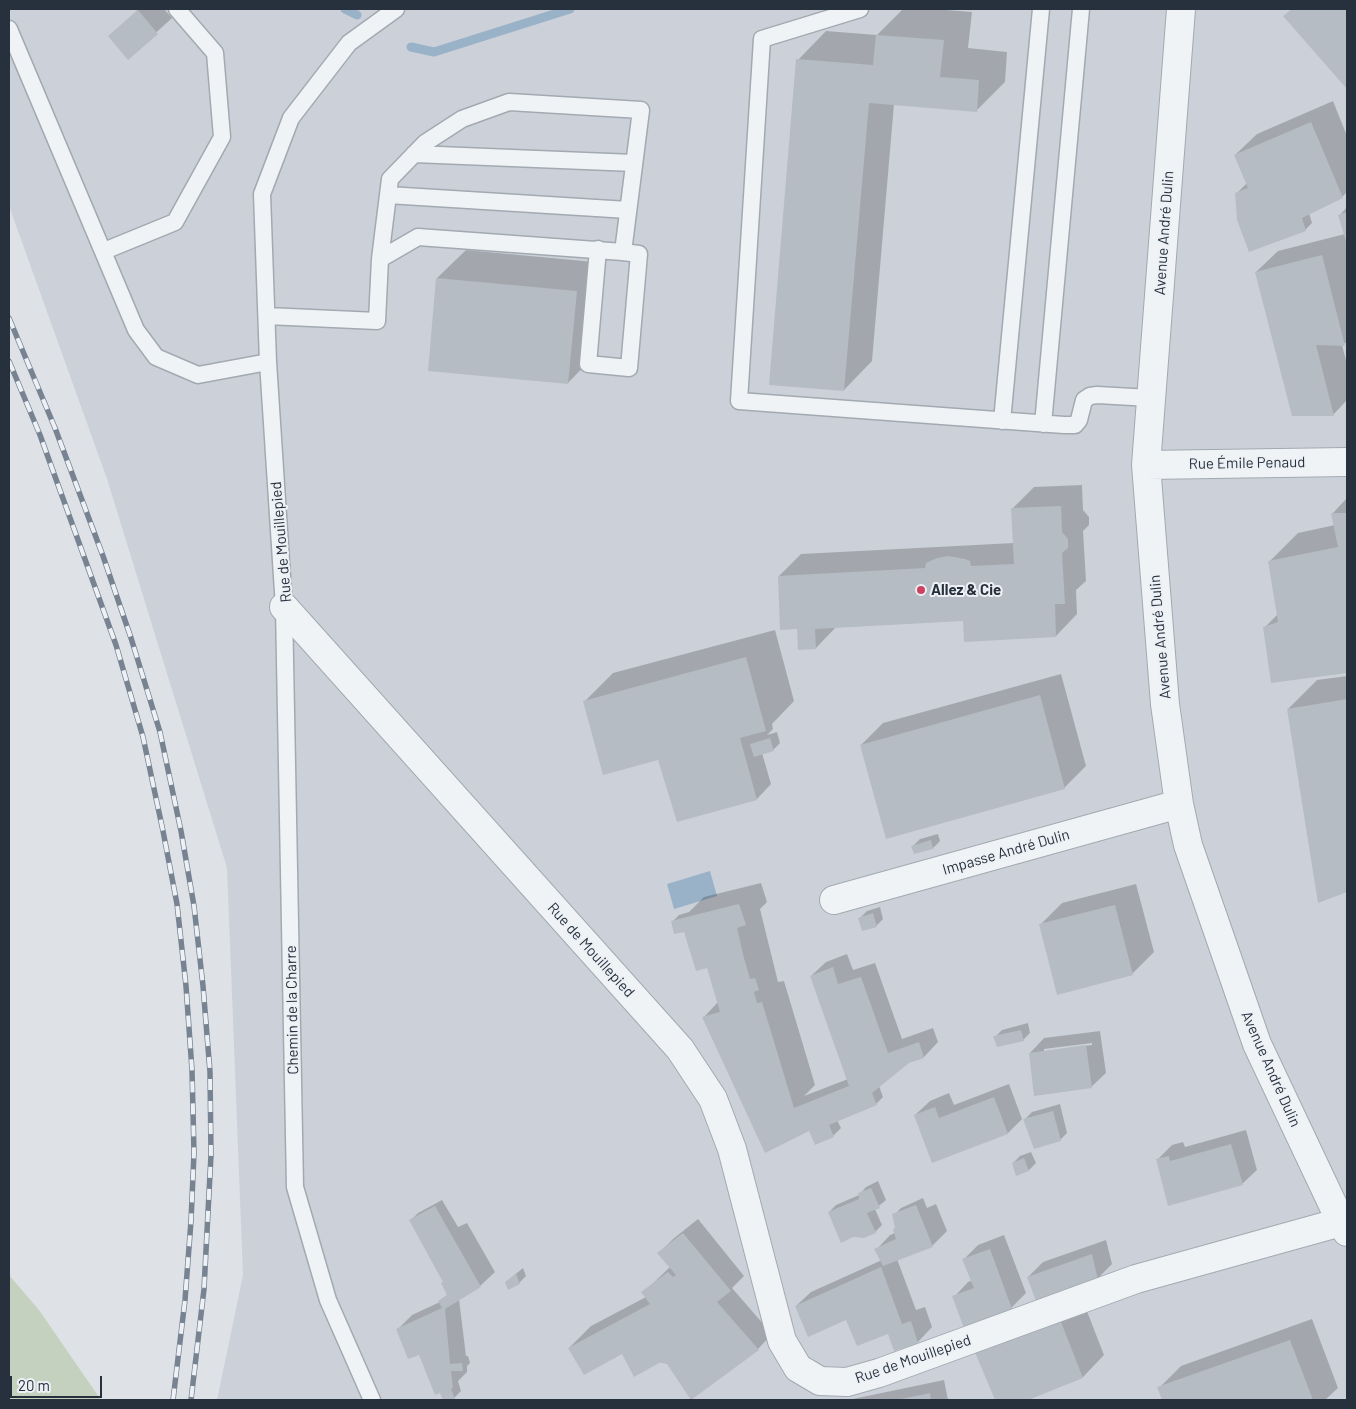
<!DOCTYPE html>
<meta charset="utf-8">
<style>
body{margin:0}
#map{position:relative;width:1356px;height:1409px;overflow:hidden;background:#dee2e7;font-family:Barlow,sans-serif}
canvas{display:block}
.frame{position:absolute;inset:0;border:10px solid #27313e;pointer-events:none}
.scale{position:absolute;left:10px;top:1376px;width:92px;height:22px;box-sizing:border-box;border:2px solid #27313e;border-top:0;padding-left:6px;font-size:15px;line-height:18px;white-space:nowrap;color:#27313e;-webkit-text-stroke:4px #edf1f5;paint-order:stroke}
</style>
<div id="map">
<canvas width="1356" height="1409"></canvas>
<div class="frame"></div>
<div class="scale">20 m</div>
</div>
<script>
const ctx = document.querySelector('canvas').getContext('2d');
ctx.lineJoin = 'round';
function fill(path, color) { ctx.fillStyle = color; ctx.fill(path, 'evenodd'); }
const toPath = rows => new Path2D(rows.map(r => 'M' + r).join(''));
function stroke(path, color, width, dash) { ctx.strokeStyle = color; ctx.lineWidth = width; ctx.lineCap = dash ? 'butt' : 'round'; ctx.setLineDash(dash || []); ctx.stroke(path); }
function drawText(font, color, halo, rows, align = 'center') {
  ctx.font = font + ' Barlow,sans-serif'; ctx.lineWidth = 4; ctx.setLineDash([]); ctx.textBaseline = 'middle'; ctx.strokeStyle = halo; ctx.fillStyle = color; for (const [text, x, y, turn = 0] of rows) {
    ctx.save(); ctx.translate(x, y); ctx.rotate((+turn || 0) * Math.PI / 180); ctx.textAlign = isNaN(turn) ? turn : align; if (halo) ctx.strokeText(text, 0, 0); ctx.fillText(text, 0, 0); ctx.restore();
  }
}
fill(toPath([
 [9,9,1347,9,1347,1400,217,1400,243,1275,227,868,107,479,9,206]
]), '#ccd1d9');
fill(toPath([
 [9,1275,39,1310,101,1400,9,1400]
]), '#c5d1bf');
fill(toPath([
 [710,871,717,896,674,909,667,884]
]), '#99b2c8');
fill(toPath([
 [139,9,164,9,172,18,128,58,109,36],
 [903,9,933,9,972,12,968,48,1007,52,1005,82,976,111,894,104,872,361,844,390,798,60,826,31,877,35],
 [1292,9,1347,9,1347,87,1285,16],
 [1333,101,1347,136,1347,192,1342,197,1309,213,1312,223,1305,230,1236,194,1247,183,1235,155,1257,134],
 [1347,207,1347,342,1342,345,1347,364,1347,400,1333,415,1256,272,1278,251,1345,234,1340,215],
 [466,250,605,263,596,354,568,383,437,278],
 [1082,485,1083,510,1089,517,1089,525,1083,531,1086,581,1076,590,1077,614,1056,636,964,620,837,626,816,648,798,628,779,576,801,554,1014,543,1012,509,1034,487],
 [1347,498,1347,671,1272,681,1265,627,1278,614,1269,562,1298,533,1335,525,1332,514],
 [775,630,794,701,772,724,773,729,767,735,777,732,780,743,773,750,762,753,771,784,757,799,659,760,584,702,613,673],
 [1061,674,1086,766,1064,788,861,745,883,723],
 [1347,676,1347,891,1319,902,1288,709,1317,680],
 [938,834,940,841,933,848,915,853,913,846,920,839],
 [761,883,767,902,760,909,778,982,784,981,815,1085,804,1096,848,1079,811,976,826,962,847,954,853,970,875,963,902,1039,933,1028,938,1042,924,1057,908,1061,879,1086,883,1097,876,1104,837,1120,841,1128,834,1135,816,1143,810,1129,704,1017,718,1002,708,966,685,930,672,922,679,915,689,912,704,897],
 [1136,884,1154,952,1132,974,1040,925,1062,903],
 [880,907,883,919,876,926,860,918,867,911],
 [1028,1023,1030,1033,1023,1040,995,1037,1002,1030],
 [1100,1031,1106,1073,1091,1087,1030,1053,1044,1038],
 [1092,1043,1092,1045,1044,1052,1044,1049],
 [1009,1084,1022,1119,1008,1133,915,1115,930,1101,949,1093,954,1105],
 [1060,1104,1067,1133,1060,1140,1025,1119,1032,1112],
 [1246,1130,1257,1170,1242,1184,1158,1159,1172,1145,1183,1142,1185,1147],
 [1031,1152,1036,1163,1029,1170,1013,1163,1020,1156],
 [878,1181,886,1200,875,1209,882,1225,875,1232,853,1236,829,1212,836,1205,859,1195,866,1187],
 [923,1198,927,1208,936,1204,947,1231,932,1246,897,1259,916,1310,925,1307,932,1327,918,1342,847,1319,796,1306,811,1292,882,1260,876,1250,890,1235,895,1233,896,1227,894,1215,901,1208],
 [442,1200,458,1227,467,1223,495,1272,480,1286,459,1299,466,1356,468,1356,470,1363,467,1366,467,1372,458,1381,461,1391,454,1398,449,1400,444,1400,420,1353,397,1330,412,1315,440,1302,448,1294,445,1281,411,1220,418,1213],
 [698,1219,744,1276,732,1288,772,1334,758,1349,668,1364,622,1353,569,1348,591,1326,646,1297,643,1293,670,1267,659,1253,673,1239],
 [1004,1235,1026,1293,1011,1308,954,1297,968,1282,973,1280,964,1259,978,1245],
 [1106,1240,1112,1264,1098,1278,1028,1277,1043,1262],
 [523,1268,526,1276,519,1283,506,1282],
 [1081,1296,1104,1355,1083,1377,1029,1398,1030,1400,996,1400,975,1350],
 [1312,1319,1338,1388,1325,1400,1163,1400,1159,1388,1181,1366],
 [944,1380,948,1400,848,1400]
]), '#0003');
stroke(toPath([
 [345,9,357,15],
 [411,47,434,52,570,9]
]), '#99b2c8', 9);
fill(toPath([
 [1292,9,1347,9,1347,89,1283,16],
 [138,10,158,34,128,60,108,36],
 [876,35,944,40,940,77,979,80,977,112,869,103,844,391,769,385,796,59,873,65],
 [1311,122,1343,198,1302,218,1306,231,1249,252,1237,220,1235,193,1248,188,1234,155],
 [1347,212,1347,245,1338,215],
 [1322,255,1345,346,1316,345,1334,416,1292,416,1255,272],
 [436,278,577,291,568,384,428,371],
 [1061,506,1062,532,1068,539,1068,548,1062,553,1065,604,1055,604,1056,637,964,642,963,621,815,629,816,649,798,650,797,629,780,630,778,576,925,568,926,563,937,558,948,556,965,559,970,561,971,566,1014,564,1011,508],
 [1331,513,1347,513,1347,673,1271,683,1263,627,1278,622,1268,561,1338,547],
 [746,657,766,731,740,738,757,800,677,822,658,760,603,775,583,701],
 [1040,695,1065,789,886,839,860,745],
 [1347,699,1347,892,1318,903,1287,709],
 [770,738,774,751,754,757,750,744],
 [931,840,933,849,914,854,911,846],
 [739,904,746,925,737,928,744,958,750,979,755,978,759,990,754,992,757,1003,762,1002,794,1108,849,1086,810,976,833,967,838,984,861,977,888,1053,919,1042,924,1058,909,1063,872,1093,877,1105,829,1125,834,1137,815,1145,809,1131,765,1153,702,1017,720,1012,707,968,696,971,684,932,674,934,671,921],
 [1115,905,1133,975,1057,995,1039,924],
 [873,913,877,927,862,931,858,918],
 [1021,1030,1024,1041,997,1047,993,1036],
 [1086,1045,1092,1088,1034,1096,1029,1053],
 [994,1097,1008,1134,932,1163,914,1115,935,1107,939,1118],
 [1053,1111,1061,1141,1034,1149,1023,1119],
 [1231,1144,1243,1185,1168,1206,1156,1159,1169,1156,1170,1161],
 [1024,1158,1029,1171,1016,1176,1012,1163],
 [871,1188,880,1208,867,1213,876,1233,864,1238,853,1237,841,1243,828,1212,859,1199,858,1193],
 [916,1205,933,1247,883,1266,874,1249,896,1239,893,1229,895,1228,892,1214],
 [435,1206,481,1287,445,1309,450,1364,462,1363,463,1371,451,1371,453,1388,451,1389,455,1399,452,1400,443,1400,440,1393,435,1395,419,1355,408,1359,396,1329,442,1308,438,1301,447,1295,441,1283,443,1282,409,1220],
 [683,1233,731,1291,717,1302,759,1350,691,1400,667,1364,661,1362,634,1377,622,1354,584,1375,568,1348,650,1304,641,1292,668,1272,673,1277,676,1275,657,1253],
 [990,1249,1012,1309,964,1328,952,1296,974,1288,962,1259],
 [1092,1254,1098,1280,1036,1301,1027,1277],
 [881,1267,902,1324,911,1321,918,1343,894,1351,888,1334,857,1346,846,1320,808,1337,795,1306],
 [516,1274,520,1284,508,1290,505,1282],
 [1059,1317,1083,1378,1028,1400,995,1400,974,1350],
 [1290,1340,1313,1400,1162,1400,1157,1387],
 [930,1393,931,1400,901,1400,901,1399]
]), '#b5bcc4');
const lane = toPath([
 [860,9,762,39,739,401,1064,425,1075,425,1079,420,1084,400,1090,396,1097,395,1151,398],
 [9,29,136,330,156,357,198,375,268,362],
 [414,154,634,163],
 [388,195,628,210],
 [598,249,588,364,629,368,639,254,623,252],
 [104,251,175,222,222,137,215,53,177,9],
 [267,316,377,321,380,259,390,179,425,143,462,119,509,102,641,110,623,252,418,237,380,259],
 [1002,421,1041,9],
 [1043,424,1081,9],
 [372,1400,328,1300,295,1187,284,607,268,362,262,194,291,118,349,43,396,9]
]);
const street = toPath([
 [1181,9,1146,465,1165,704,1179,804,1188,845,1257,1044,1341,1222,1347,1232],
 [1146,465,1347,462],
 [284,607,680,1049,713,1099,732,1149,782,1341,798,1368,820,1381,847,1382,879,1373,1136,1279,1341,1222],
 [834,900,1179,804]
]);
stroke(lane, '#a3a9b1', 19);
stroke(street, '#a3a9b1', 30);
stroke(lane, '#f0f3f6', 16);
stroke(street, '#f0f3f6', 28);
const rail = toPath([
 [9,318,55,428,103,556,131,638,160,732,181,831,194,906,203,986,210,1072,211,1155,204,1289,191,1400],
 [9,361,40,435,116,645,143,737,163,831,177,904,186,986,192,1070,194,1153,191,1221,185,1300,173,1400]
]);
stroke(rail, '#778391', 5.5);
stroke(rail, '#edf1f5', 4, [11]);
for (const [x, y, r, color] of [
 [921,590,5,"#cd4260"]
]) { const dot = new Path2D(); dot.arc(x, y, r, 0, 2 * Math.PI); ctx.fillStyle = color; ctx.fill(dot); stroke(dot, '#edf1f5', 2); }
drawText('15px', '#27313e', '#edf1f5', [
 ["Avenue André Dulin",1164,233,-86],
 ["Rue Émile Penaud",1247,463,-1],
 ["Rue de Mouillepied",281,542,-95],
 ["Avenue André Dulin",1160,637,-95],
 ["Impasse André Dulin",1006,852,-16],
 ["Rue de Mouillepied",591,950,48],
 ["Chemin de la Charre",292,1010,-91],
 ["Avenue André Dulin",1271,1069,66],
 ["Rue de Mouillepied",913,1359,-19]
]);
drawText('bold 15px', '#27313e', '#edf1f5', [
 ["Allez & Cie",931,590]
], 'left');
</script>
